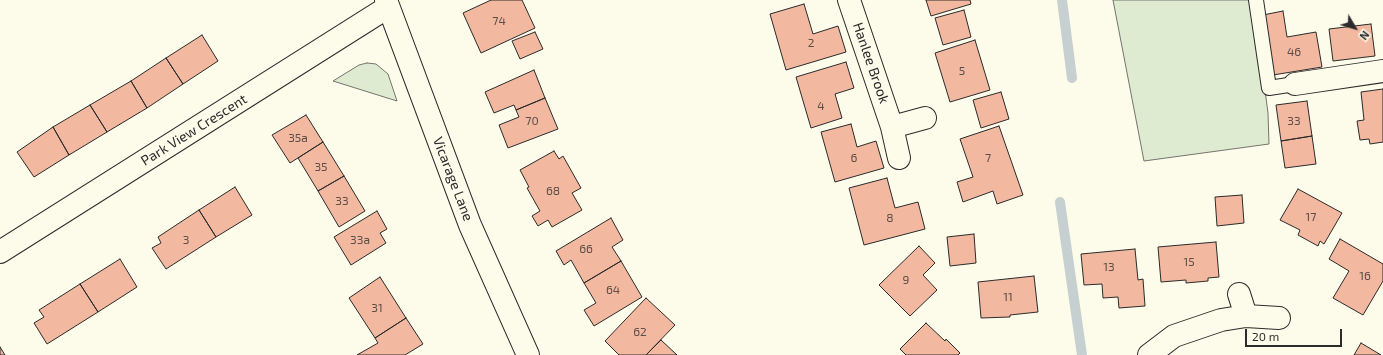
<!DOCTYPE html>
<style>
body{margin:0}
#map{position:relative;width:1383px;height:355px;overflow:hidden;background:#fdfbea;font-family:"Exo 2",sans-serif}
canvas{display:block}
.north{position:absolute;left:1335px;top:8px;width:40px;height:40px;-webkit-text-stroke:3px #fdfbea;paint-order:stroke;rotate:128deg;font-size:11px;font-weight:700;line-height:16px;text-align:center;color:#2b2b2b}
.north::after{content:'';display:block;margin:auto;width:14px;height:18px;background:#2b2b2b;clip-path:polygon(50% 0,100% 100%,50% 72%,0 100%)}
.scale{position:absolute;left:1245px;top:329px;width:97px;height:18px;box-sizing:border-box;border:2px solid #2b2b2b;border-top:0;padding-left:5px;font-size:12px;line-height:14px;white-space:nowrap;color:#2b2b2b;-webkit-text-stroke:3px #fdfbea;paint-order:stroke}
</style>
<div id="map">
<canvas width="1383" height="355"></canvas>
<div class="north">N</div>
<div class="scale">20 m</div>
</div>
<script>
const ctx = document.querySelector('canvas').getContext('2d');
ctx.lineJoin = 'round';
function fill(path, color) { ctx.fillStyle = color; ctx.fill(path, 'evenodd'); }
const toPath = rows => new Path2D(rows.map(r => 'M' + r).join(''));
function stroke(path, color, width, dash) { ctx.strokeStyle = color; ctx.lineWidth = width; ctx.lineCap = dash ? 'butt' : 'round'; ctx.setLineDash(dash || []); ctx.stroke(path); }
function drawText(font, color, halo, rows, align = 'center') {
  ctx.font = font + ' "Exo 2",sans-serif'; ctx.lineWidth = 3; ctx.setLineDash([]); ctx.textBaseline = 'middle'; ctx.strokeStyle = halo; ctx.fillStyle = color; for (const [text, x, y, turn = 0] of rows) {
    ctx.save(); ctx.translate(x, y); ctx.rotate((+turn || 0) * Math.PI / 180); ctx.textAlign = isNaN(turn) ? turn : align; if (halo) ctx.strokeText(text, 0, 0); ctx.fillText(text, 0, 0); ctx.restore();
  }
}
const green = toPath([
 [1113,0,1253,0,1268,113,1269,144,1144,161,1113,0],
 [367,63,376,64,388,74,397,101,333,81,359,65,367,63]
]);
fill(green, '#deebd1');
stroke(green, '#74746e', 1);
stroke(toPath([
 [1062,0,1072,78],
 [1060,202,1082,355]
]), '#c7d0d0', 10);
const building = toPath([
 [491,0,522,0,535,28,481,53,463,13,491,0],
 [926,0,970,0,971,4,931,16,926,0],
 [804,4,813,34,838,26,846,52,786,70,770,14,804,4],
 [964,10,971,37,943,45,935,18,964,10],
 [1283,11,1287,37,1316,32,1322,67,1273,75,1263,15,1283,11],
 [1371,24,1375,56,1333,61,1329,29,1371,24],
 [535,32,543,49,520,59,512,41,535,32],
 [202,35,218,61,183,84,166,58,202,35],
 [975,40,990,90,950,102,935,53,975,40],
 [166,58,183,84,147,108,131,81,166,58],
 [846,62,854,88,835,94,842,118,811,128,796,77,846,62],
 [534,70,545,98,516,110,514,105,494,113,485,92,534,70],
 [131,81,147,108,107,132,90,105,131,81],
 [1383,89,1383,142,1370,144,1369,139,1360,140,1357,121,1364,120,1361,92,1383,89],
 [1001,92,1009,119,981,128,973,100,1001,92],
 [545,98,558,129,508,148,499,125,519,117,516,110,545,98],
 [1307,101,1312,136,1281,141,1276,105,1307,101],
 [90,105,107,132,69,155,53,127,90,105],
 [306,115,323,142,290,163,272,135,306,115],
 [851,124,857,147,876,141,884,168,835,182,821,132,851,124],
 [999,126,1023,195,997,204,993,191,963,202,957,182,973,177,960,139,999,126],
 [53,127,69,155,34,177,17,152,53,127],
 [1312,136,1316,164,1285,168,1281,141,1312,136],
 [323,142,344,176,318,191,298,158,323,142],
 [554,151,559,159,563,156,581,188,572,193,582,210,552,227,548,220,538,226,532,216,540,211,527,188,529,187,520,170,554,151],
 [344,176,365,211,339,227,318,191,344,176],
 [887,178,895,208,918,202,925,229,864,245,849,188,887,178],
 [235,187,252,215,216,237,199,210,235,187],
 [1298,189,1342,213,1324,244,1320,241,1318,246,1298,235,1300,230,1280,220,1298,189],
 [1242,195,1244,223,1217,226,1215,197,1242,195],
 [199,210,216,237,166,269,152,248,161,243,158,237,199,210],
 [377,211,387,229,380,233,386,243,351,265,334,237,377,211],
 [611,218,623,240,612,247,621,261,584,283,571,260,564,265,556,251,611,218],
 [974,234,976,263,950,266,947,237,974,234],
 [1340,239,1383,264,1383,281,1363,315,1333,298,1349,271,1329,259,1340,239],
 [1216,242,1219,277,1208,278,1208,281,1186,283,1186,280,1161,282,1158,247,1216,242],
 [919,246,935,263,923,275,937,290,910,316,879,285,919,246],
 [1135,249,1138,280,1143,279,1145,306,1119,308,1118,297,1103,298,1102,284,1084,285,1081,254,1135,249],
 [120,259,137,287,98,312,80,284,120,259],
 [621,261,642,297,594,326,584,310,596,303,584,283,621,261],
 [1034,276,1038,312,1010,315,1010,317,981,318,978,282,1034,276],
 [380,277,406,318,375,338,349,298,380,277],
 [80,284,98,312,47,344,34,323,44,317,39,310,80,284],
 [646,298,675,325,646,355,619,355,605,341,646,298],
 [406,318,423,344,405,355,357,355,378,343,375,338,406,318],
 [926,323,945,341,946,339,960,353,958,355,906,355,900,349,926,323],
 [661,340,677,355,646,355,661,340],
 [1361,343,1381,355,1354,355,1361,343],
 [0,347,5,355,0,355,0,347]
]);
fill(building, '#f2b8a0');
stroke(building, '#2b2b2b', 1);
const lane = toPath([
 [1256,0,1269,88,1295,84]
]);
const street = toPath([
 [386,0,470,225,528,355],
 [849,0,892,127,899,158],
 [1295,84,1383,71],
 [892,127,925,118],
 [0,252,388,7],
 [1239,294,1246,316],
 [1149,355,1174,336,1221,320,1246,316,1279,318]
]);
stroke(lane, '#2b2b2b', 16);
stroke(street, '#2b2b2b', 24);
stroke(lane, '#fdfbea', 14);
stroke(street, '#fdfbea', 22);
drawText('12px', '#5d4e48', null, [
 ["74",499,21],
 ["2",811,43],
 ["46",1294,52],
 ["5",962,71],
 ["4",821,106],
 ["70",532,121],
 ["33",1294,121],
 ["35a",298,138],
 ["6",854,158],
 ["7",988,158],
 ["35",321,167],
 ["68",553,191],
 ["33",342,201],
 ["17",1311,217],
 ["8",890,218],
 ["3",186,240],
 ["33a",360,240],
 ["66",586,249],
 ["15",1189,262],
 ["13",1109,267],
 ["16",1365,276],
 ["9",906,280],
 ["64",613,290],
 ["11",1008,297],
 ["31",377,308],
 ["62",640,332]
]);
drawText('14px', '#2b2b2b', '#fdfbea', [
 ["Hanlee Brook",871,63,71],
 ["Park View Crescent",194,130,-32],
 ["Vicarage Lane",453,179,69]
]);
</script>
